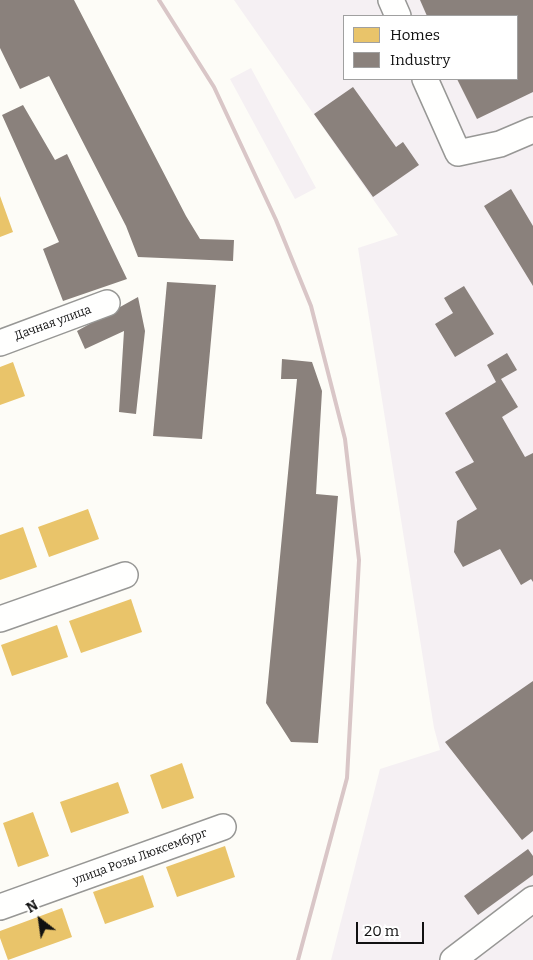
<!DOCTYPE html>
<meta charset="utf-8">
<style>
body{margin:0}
#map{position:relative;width:533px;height:960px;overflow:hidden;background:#fdfcf7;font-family:Bitter,serif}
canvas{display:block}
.legend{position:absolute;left:343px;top:15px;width:175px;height:65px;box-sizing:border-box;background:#fff;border:1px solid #a0a0a0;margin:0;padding:6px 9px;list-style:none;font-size:15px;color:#111}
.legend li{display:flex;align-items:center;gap:10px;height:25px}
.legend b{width:25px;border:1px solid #a0a0a0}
.north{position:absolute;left:15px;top:895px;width:50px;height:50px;-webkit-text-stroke:4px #fff;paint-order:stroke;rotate:330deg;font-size:14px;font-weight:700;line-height:20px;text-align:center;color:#111}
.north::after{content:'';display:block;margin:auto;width:18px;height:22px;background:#111;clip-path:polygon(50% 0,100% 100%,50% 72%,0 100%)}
.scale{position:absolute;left:356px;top:922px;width:68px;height:22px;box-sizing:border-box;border:2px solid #111;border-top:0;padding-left:6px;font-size:15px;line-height:18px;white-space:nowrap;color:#111;-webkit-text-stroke:4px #fff;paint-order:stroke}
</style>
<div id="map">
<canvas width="533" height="960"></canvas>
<ul class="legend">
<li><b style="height:14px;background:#e9c46a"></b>Homes</li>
<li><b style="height:14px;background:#8a817c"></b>Industry</li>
</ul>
<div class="north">N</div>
<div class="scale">20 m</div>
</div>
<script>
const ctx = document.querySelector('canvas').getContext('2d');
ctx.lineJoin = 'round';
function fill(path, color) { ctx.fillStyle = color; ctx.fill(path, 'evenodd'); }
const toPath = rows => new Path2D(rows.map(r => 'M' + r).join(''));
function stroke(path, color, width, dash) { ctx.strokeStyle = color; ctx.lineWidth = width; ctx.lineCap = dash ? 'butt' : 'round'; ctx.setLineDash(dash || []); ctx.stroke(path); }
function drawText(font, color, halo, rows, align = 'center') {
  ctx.font = font + ' Bitter,serif'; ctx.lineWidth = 5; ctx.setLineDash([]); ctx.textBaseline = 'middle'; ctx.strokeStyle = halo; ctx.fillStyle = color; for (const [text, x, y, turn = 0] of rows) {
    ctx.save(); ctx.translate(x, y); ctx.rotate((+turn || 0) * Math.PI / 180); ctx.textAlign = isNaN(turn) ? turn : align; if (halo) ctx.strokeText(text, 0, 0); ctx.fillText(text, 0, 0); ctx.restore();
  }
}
fill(toPath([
 [234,0,533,0,533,960,331,960,380,769,440,750,434,728,358,248,398,235],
 [344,16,517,16,517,79,344,79],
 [251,68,316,188,295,199,230,79]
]), '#f5f0f3');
fill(toPath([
 [0,196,13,232,0,237],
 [13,362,25,396,0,405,0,367],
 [88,509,99,539,49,557,38,527],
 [23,527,37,567,0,580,0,535],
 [131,599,142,632,81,653,69,621],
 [57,625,68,657,12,676,1,645],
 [182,763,194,798,162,809,150,775],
 [118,782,129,813,71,833,60,802],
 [33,812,49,856,18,867,3,823],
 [225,846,235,877,177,897,166,867],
 [143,875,154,907,105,924,93,892],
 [62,908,72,937,8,960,0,938,0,931]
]), '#e9c46a');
fill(toPath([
 [0,0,74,0,186,216,200,239,234,240,233,261,138,257,126,226,49,76,20,89,0,48],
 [420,0,533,0,533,92,477,119,457,79,517,79,517,16,427,16],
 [353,87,396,147,403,142,419,165,373,197,314,114],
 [23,105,55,160,67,154,127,279,63,301,43,249,59,242,2,115],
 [511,189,533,226,533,286,484,206],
 [167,282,216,285,202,439,153,436],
 [464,286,494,334,455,357,435,324,453,313,444,298],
 [138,297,145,331,136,414,119,412,124,331,85,349,77,331],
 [507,353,517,370,501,379,518,407,502,417,525,457,533,453,533,582,531,579,521,585,500,549,463,567,454,552,457,521,477,509,455,472,474,462,445,413,496,382,487,365],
 [282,359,312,362,322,391,316,494,338,496,318,743,291,742,266,703,297,379,281,379],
 [533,681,533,831,522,840,445,742],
 [528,849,533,856,533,875,478,915,464,896]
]), '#8a817c');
const minor = toPath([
 [391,0,398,16],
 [425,79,458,153,500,144,533,130],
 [0,343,107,303],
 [0,619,125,575],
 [0,907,223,827],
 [453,960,533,899]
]);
stroke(minor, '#979795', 28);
stroke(minor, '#fffffe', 25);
stroke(toPath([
 [159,0,214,87,276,220,311,306,345,439,359,560,347,778,298,960]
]), '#d9c6c7', 4);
drawText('12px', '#111', '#fff', [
 ["Дачная улица",53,323,-20],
 ["улица Розы Люксембург",140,857,-20]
]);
</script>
